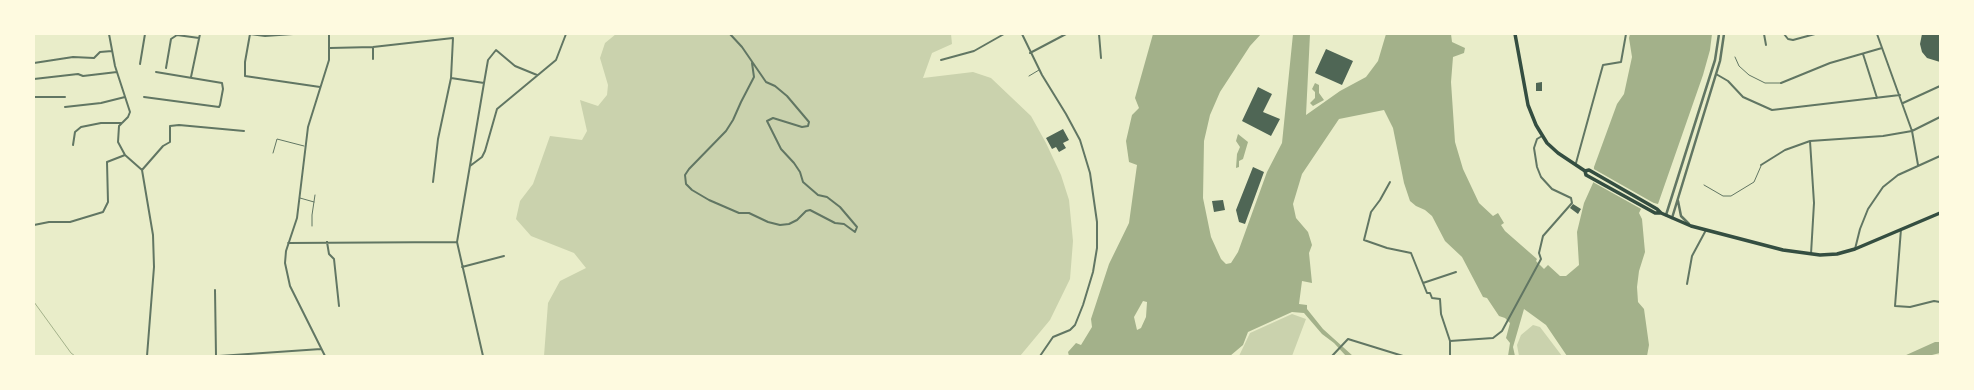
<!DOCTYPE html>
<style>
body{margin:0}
#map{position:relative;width:1974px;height:390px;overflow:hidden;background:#e9edc9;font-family:Barlow,sans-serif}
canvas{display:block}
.frame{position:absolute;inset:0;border:35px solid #fefae0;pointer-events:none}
</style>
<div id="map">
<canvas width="1974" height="390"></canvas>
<div class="frame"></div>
</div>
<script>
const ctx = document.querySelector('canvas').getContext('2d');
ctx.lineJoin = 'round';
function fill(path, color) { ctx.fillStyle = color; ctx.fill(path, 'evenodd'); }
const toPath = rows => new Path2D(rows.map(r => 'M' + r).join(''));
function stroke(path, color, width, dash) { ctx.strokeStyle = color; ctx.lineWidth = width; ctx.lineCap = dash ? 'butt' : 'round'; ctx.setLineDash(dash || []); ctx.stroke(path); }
fill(toPath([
 [616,34,951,34,952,44,932,53,923,78,973,72,991,78,1031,116,1046,143,1061,175,1069,200,1073,241,1070,279,1050,320,1020,356,544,356,548,303,560,281,586,268,574,253,531,236,516,219,520,201,533,184,550,136,582,140,587,131,580,100,598,106,607,95,608,85,600,58,605,43],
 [1292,314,1306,319,1292,356,1239,356,1250,333],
 [1533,325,1540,327,1562,356,1519,356,1517,345,1521,335]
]), '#cad2ad');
fill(toPath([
 [1153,34,1261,34,1250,46,1220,92,1210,115,1204,141,1203,198,1211,237,1221,259,1226,264,1231,263,1238,252,1267,172,1282,143,1293,34,1310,34,1306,115,1340,91,1366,77,1378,61,1386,34,1451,34,1452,42,1465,48,1464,53,1453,57,1451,82,1455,142,1463,169,1479,203,1493,216,1498,213,1504,223,1501,225,1505,231,1537,259,1536,261,1544,269,1548,265,1560,276,1566,276,1579,265,1577,232,1584,203,1593,183,1594,167,1617,104,1624,94,1632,57,1629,38,1630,34,1712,34,1710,50,1703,75,1658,204,1645,201,1639,213,1642,219,1645,252,1639,271,1637,287,1638,302,1644,309,1649,345,1647,356,1567,356,1546,325,1524,309,1513,347,1515,356,1508,356,1510,343,1506,338,1510,323,1505,318,1499,316,1487,298,1483,297,1462,257,1445,241,1432,216,1425,210,1416,206,1410,201,1404,183,1393,128,1384,110,1339,119,1302,174,1293,204,1296,218,1308,232,1312,245,1309,253,1312,283,1302,281,1299,304,1307,305,1307,309,1323,329,1353,356,1346,356,1334,343,1322,334,1304,313,1292,312,1248,332,1243,345,1230,356,1069,356,1068,352,1076,343,1081,345,1092,327,1091,319,1109,264,1129,223,1137,165,1129,162,1126,141,1132,115,1139,108,1135,98],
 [1143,301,1147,302,1146,317,1141,328,1137,330,1134,317],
 [1315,83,1319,85,1319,93,1324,100,1313,106,1310,103,1315,98,1315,92,1312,89],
 [1238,134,1248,142,1243,159,1239,161,1239,167,1236,168,1237,154,1240,147,1236,141],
 [1935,342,1940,342,1940,353,1928,356,1904,356]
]), '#a3b18a');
fill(toPath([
 [1592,168,1659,206,1646,203,1643,210,1591,181]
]), '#e9edc9');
stroke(toPath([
 [34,302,71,353,75,356]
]), '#a3b18a', 1);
fill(toPath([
 [1922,34,1940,34,1940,62,1927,58,1922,52,1920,44],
 [1326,49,1353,61,1342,85,1315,73],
 [1542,82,1542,91,1536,91,1536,83],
 [1258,87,1272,94,1263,112,1280,119,1271,136,1242,121],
 [1063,129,1069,140,1063,143,1066,148,1059,152,1056,147,1052,149,1046,138],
 [1253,167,1264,172,1245,224,1239,222,1236,210],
 [1223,200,1225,210,1214,212,1212,201],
 [1573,204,1581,209,1578,214,1570,208]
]), '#4f6655');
stroke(toPath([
 [1735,57,1739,66,1749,75,1765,83,1781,83],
 [1029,76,1039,70],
 [273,153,277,139,304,146],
 [1704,185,1723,196,1731,196,1754,182,1761,166],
 [300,198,314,202],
 [312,226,312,215,315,195]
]), '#617663', 1);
stroke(toPath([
 [109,34,115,66,130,112,128,117,119,126,118,142,125,155,142,170,153,235,154,267,147,356],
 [250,34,245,62,245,76,320,87],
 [250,34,265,36,293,34],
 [730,34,742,47,766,82,775,86,787,96,809,122,808,126,802,127,773,118,767,121,781,149,794,163,800,172,803,182,818,195,827,197,840,207,857,227,855,232,844,224,835,223,810,210,806,211,797,220,789,224,780,225,768,222,749,213,739,213,709,200,692,190,686,184,685,175,689,169,726,131,733,120,741,102,754,77,752,63],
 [1022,34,1042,75,1066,114,1080,140,1090,173,1097,222,1097,248,1093,272,1083,305,1075,325,1070,330,1053,337,1040,356],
 [1099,34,1101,58],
 [1764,34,1766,45],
 [1784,34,1788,39,1793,40,1815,34],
 [1877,34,1912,131,1918,165],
 [177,35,199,38],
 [373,47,373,59],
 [330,48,373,47,453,38,451,78,484,83,457,242,483,356],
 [1030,53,1066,34],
 [1863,54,1877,98],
 [941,60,974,51,1004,34],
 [34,63,73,57,94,58,100,52,112,51],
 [140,64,145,34],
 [166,68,171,39,177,35],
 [1716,74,1728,81,1743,97,1772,110,1900,95],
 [191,77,200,34],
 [34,79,78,74,83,76,117,72],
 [484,83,488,60,496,50,515,66,537,75],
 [1781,83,1830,63,1882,48],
 [34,97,65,97],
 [144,97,219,107,220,105,223,89,222,83,156,72],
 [1903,103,1940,86],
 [65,107,101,103,125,97],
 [1810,141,1814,203,1811,254],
 [73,145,75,132,81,127,101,123,122,123],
 [1576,163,1603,65,1621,62,1626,34],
 [1761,165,1785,150,1810,141,1883,136,1912,131,1940,117],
 [470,166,482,157,485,151,497,109,556,60,566,34],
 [142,170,163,146,170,142,170,126,179,125,244,131],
 [433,182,438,139,451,78],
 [1390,182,1380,200,1371,212,1364,240,1387,248,1411,253,1427,293,1430,293,1432,298,1440,299,1441,314,1450,341,1450,356],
 [34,225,49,222,70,222,103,212,108,202,107,162,125,155],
 [1901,229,1895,306,1910,307,1934,301,1940,302],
 [327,242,329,254,334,259,339,306],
 [288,243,457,242],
 [1855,249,1860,229,1868,209,1883,187,1898,175,1940,156],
 [462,267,504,256],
 [1423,283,1456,272],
 [1687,284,1692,256,1706,230],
 [215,290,216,356],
 [1450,341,1493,338,1502,331,1541,259,1539,253,1543,236,1572,203,1571,198,1552,189,1541,177,1537,167,1534,148,1537,139,1542,136],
 [219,356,321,349],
 [325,356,290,286,285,263,286,251,297,218,308,127,329,60,329,34],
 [1332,356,1348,339,1403,356]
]), '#617663', 2);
stroke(toPath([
 [1678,201,1681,216,1689,224],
 [1666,215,1715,60,1719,34],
 [1672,218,1720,61,1724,34]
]), '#617663', 2.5);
stroke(toPath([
 [1515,34,1528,105,1536,125,1547,143,1558,153,1585,171,1586,175,1655,213,1661,213,1691,226,1783,250,1820,255,1837,254,1855,249,1940,213],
 [1585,171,1589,170,1657,209,1661,213]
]), '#344e41', 3.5);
</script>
